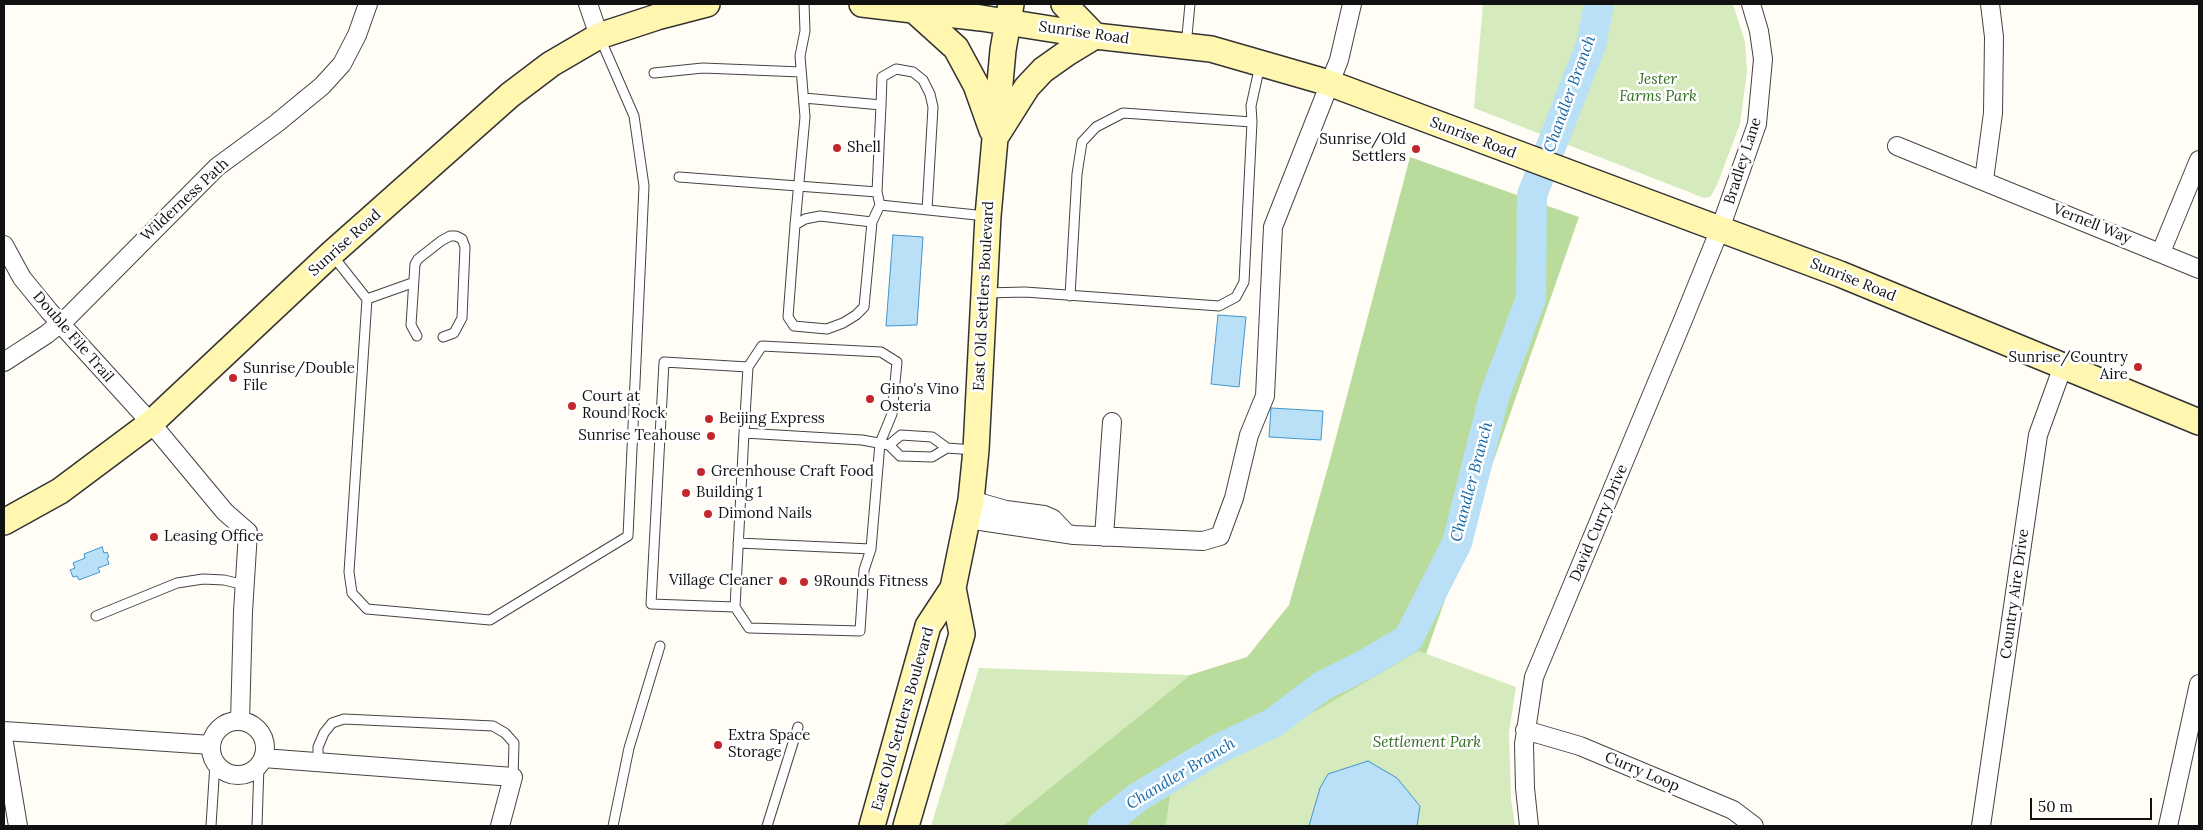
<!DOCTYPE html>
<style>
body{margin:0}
#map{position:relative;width:2203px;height:830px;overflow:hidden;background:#fffdf5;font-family:Lora,serif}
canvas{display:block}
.frame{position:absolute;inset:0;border:5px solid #111;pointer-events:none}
.scale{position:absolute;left:2030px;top:798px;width:122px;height:22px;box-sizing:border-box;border:2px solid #111;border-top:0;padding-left:6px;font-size:15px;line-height:18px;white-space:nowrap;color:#111;-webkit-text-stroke:4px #fff;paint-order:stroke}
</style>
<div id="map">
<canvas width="2203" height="830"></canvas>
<div class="frame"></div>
<div class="scale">50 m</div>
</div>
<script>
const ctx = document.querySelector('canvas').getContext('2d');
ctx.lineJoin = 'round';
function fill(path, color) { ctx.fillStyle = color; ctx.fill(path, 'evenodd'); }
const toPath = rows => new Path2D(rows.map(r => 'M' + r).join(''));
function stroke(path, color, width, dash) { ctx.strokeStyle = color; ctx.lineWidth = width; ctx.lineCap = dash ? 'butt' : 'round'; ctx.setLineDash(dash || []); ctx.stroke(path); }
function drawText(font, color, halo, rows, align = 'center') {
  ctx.font = font + ' Lora,serif'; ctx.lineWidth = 5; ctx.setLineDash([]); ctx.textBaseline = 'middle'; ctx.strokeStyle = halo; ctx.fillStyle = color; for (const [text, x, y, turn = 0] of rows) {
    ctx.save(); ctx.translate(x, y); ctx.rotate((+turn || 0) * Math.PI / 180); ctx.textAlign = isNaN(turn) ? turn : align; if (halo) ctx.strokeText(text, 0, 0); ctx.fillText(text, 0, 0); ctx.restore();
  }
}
fill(toPath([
 [1483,4,1733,4,1745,42,1747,72,1740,124,1717,185,1710,197,1704,198,1474,108],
 [1419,651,1516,687,1509,733,1511,799,1515,826,1166,826,1171,789,1318,710],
 [979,668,1190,675,1003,826,931,826]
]), '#d5ebbd');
fill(toPath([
 [1410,157,1579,217,1426,654,1419,651,1318,710,1171,789,1166,826,1003,826,1190,675,1247,657,1289,605,1330,460]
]), '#b9dc9c');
const water = toPath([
 [893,235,923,237,917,325,886,326,893,235],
 [1218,315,1246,317,1239,387,1211,384,1218,315],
 [1271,408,1323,411,1321,440,1269,437,1271,408],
 [102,547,104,553,107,552,109,557,107,558,109,564,98,568,100,572,79,580,77,576,73,577,70,570,75,568,73,563,85,558,84,554,102,547],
 [1368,761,1397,778,1420,806,1417,826,1309,826,1320,788,1328,774,1368,761]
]);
fill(water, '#b9e0f7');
stroke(water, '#3f96cf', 1);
stroke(toPath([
 [1102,826,1138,797,1218,749,1273,723,1322,686,1364,665,1408,639,1457,543,1494,397,1531,298,1532,195,1591,45,1599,4]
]), '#b9e0f7', 30);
const service = toPath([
 [1186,46,1190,4],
 [654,73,703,68,801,72],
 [804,98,881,105,877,192,880,205,872,222,864,307,856,315,843,323,827,329,794,326,788,317,795,225,805,219,820,216,872,222],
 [881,105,882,77,896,69,913,72,923,80,930,94,933,107,927,210],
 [679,177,877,192],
 [880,205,986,216],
 [795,225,805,117,800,56,805,31,804,4],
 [333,256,367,299,349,572,352,593,367,609,490,620,628,536,644,186,634,116,600,38],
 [985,293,1025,292,1219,306,1236,297,1244,282,1252,122,1251,106,1260,65],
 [1070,296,1077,174,1082,142,1096,127,1123,113,1252,122],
 [367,299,412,283],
 [417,336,411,325,415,264,418,259,441,241,450,236,456,236,462,239,465,247,462,318,454,333,443,337],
 [744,433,735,607,651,604,664,362,748,367,744,433,862,440,889,445],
 [947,448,932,457,900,456,889,445,901,435,932,437,947,448,975,450],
 [738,543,871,549,880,443,892,414,897,362,881,352,762,346,748,367],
 [735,607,749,628,860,631,864,570,871,549],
 [96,616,177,583,203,579,224,580,245,585],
 [318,763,318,747,324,733,332,723,344,719,493,726,505,733,514,743,513,777],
 [211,826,215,763],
 [257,826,259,765],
 [613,826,629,748,660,646],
 [767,826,798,727]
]);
const minor = toPath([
 [588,4,599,36],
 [1897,146,2199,269],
 [1984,180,1993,113,1994,37,1990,4],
 [4,245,22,278,49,311,151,423,225,512,248,532,243,612,240,721],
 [2161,252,2199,160],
 [4,362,47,334,69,316,217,167,277,123,322,86,342,64,357,35,368,4],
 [971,500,1006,510,1044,515,1053,519,1067,534],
 [967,519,1074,535,1203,541,1220,536,1234,498,1249,435,1265,396,1273,227,1339,60,1352,4],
 [1104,537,1112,422],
 '211 748a27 27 0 1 1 54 0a27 27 0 1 1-54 0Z',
 [1525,730,1580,746,1733,810,1754,826],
 [4,731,211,745],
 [4,743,18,826],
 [263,758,513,777,500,826],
 [1529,826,1525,788,1524,744,1534,677,1683,320,1720,229,1757,124,1763,59,1759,31,1751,4],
 [1981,826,2038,435,2063,366],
 [2168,826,2199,684]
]);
const secondary = toPath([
 [862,4,981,18,1095,36,1211,49,1329,83,1840,274,2199,422],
 [915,11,956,48,976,85,992,130],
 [998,133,1027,87,1043,70,1067,53,1095,36,1064,4],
 [4,522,60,491,151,423,331,254,510,95,551,64,599,36,657,17,707,4],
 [872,826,928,626,953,588,971,500,976,450,988,216,1003,50,1011,4],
 [906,826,962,634,953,588]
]);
stroke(service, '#444', 11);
stroke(minor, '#444', 20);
stroke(secondary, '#333', 28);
stroke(service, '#fff', 9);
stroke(minor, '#fff', 18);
stroke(secondary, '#fff6b0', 25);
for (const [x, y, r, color] of [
 [837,148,5,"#c4262e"],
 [1416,149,5,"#c4262e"],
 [2138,367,5,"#c4262e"],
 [233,378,5,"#c4262e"],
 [870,399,5,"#c4262e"],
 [572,406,5,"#c4262e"],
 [709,419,5,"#c4262e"],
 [711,436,5,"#c4262e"],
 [701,472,5,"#c4262e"],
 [686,493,5,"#c4262e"],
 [708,514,5,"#c4262e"],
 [154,537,5,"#c4262e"],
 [783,581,5,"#c4262e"],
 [804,582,5,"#c4262e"],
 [718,745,5,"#c4262e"]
]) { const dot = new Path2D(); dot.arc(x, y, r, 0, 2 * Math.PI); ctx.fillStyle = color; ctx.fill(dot); stroke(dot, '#fff', 2); }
drawText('15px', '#111', '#fff', [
 ["Sunrise Road",1084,33,8],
 ["Sunrise Road",1473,138,21],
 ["Bradley Lane",1743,161,-72],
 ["Wilderness Path",185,200,-43],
 ["Vernell Way",2092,224,22],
 ["Sunrise Road",345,243,-42],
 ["Sunrise Road",1853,280,22],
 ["East Old Settlers Boulevard",984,296,-87],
 ["Double File Trail",73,337,49],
 ["David Curry Drive",1599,523,-67],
 ["Country Aire Drive",2015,594,-82],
 ["East Old Settlers Boulevard",903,719,-74],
 ["Curry Loop",1642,772,23]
]);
drawText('italic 15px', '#2f6b1f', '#fff', [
 ["Jester",1658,80],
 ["Farms Park",1658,97],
 ["Settlement Park",1427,743]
]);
drawText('15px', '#111', '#fff', [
 ["Sunrise/Old",1406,140,"right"],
 ["Settlers",1406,157,"right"],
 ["Shell",847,148],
 ["Sunrise/Country",2128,358,"right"],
 ["Aire",2128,375,"right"],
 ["Sunrise/Double",243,369],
 ["File",243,386],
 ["Gino's Vino",880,390],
 ["Osteria",880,407],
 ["Court at",582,397],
 ["Round Rock",582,414],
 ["Beijing Express",719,419],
 ["Sunrise Teahouse",701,436,"right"],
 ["Greenhouse Craft Food",711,472],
 ["Building 1",696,493],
 ["Dimond Nails",718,514],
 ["Leasing Office",164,537],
 ["Village Cleaner",773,581,"right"],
 ["9Rounds Fitness",814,582],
 ["Extra Space",728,736],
 ["Storage",728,753]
], 'left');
drawText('italic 16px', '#1768a6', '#fff', [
 ["Chandler Branch",1570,94,-70],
 ["Chandler Branch",1472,482,-75],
 ["Chandler Branch",1181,774,-31]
]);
</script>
